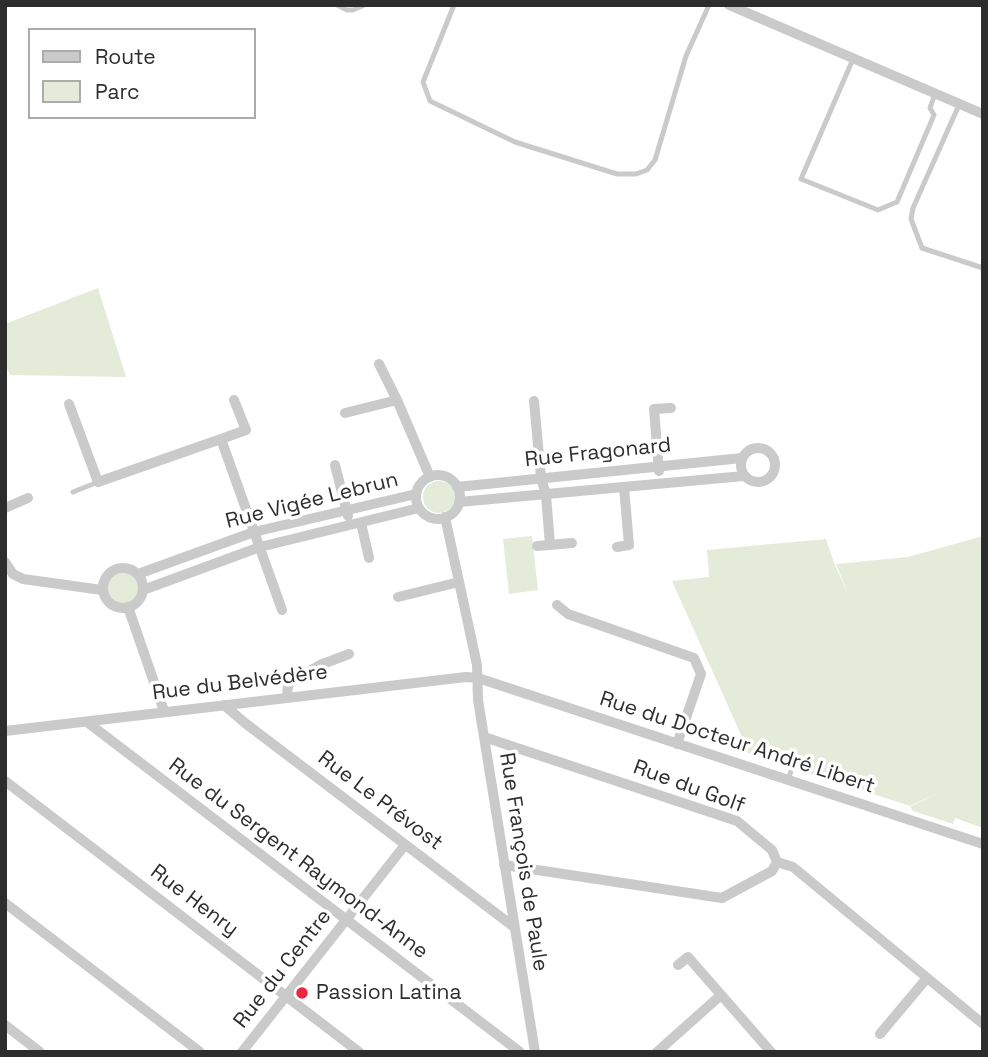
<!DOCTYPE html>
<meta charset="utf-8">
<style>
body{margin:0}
#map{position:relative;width:988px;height:1057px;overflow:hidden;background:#fff;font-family:"Space Grotesk",sans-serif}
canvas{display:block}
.frame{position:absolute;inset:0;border:7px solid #2d2d2d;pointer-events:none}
.legend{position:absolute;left:28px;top:28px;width:228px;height:91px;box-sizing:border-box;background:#fff;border:2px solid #ababab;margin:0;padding:9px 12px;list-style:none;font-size:21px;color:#2d2d2d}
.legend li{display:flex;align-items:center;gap:14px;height:35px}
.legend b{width:35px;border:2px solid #ababab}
</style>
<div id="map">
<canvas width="988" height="1057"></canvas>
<div class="frame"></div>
<ul class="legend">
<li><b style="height:9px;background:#cacaca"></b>Route</li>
<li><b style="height:19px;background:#e4ebd9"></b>Parc</li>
</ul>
</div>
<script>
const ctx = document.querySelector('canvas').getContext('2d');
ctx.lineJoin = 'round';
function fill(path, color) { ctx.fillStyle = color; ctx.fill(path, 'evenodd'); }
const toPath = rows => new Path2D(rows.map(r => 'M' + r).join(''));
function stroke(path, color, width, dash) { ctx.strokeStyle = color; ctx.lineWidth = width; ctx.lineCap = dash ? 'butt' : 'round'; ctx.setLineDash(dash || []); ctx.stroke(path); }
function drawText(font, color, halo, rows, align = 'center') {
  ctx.font = font + ' "Space Grotesk",sans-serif'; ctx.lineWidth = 7; ctx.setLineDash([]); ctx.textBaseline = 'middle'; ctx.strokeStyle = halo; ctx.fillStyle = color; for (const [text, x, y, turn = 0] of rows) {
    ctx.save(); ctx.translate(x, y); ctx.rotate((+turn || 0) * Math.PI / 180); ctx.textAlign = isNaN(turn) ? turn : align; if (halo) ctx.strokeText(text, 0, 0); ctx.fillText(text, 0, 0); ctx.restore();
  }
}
fill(toPath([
 [98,288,126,377,10,375,5,363,5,324],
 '423 497a16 16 0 1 1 32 0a16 16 0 1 1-32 0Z',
 [532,536,538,590,509,594,503,539],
 [983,536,983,828,955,818,953,824,913,811,910,807,938,793,910,806,745,752,746,746,672,581,709,577,707,550,826,539,834,563,849,596,836,564,908,557],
 '105 588a17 17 0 1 1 34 0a17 17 0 1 1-34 0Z'
]), '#e4ebd9');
stroke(toPath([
 [337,5,347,10,353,10,364,5],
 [454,5,423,82,430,101,515,142,617,174,636,174,647,170,655,160,686,56,709,5],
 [853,59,801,179,878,210,897,202,934,115,930,108,935,94],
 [959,105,913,208,911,219,922,248,983,268],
 [73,492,98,482],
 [788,780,793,765]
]), '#cacaca', 5);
stroke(toPath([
 [729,5,983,114],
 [379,364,397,400,430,477],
 [534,401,541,478,546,495,550,545],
 [69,404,98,482,221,439,282,610],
 [345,413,397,400],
 [221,439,246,430,234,400],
 '741 465a17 17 0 1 1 34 0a17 17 0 1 1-34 0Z',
 [335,465,348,516],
 [659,471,654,409,671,408],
 '416 497a22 22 0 1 1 44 0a22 22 0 1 1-44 0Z',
 [457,487,742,458],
 [459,502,744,476],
 [5,508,28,498],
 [445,517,477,665,478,700,535,1052],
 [361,523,369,558],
 [537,546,572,543],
 [617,547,629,545,624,487],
 [5,562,13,574,23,579,102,590],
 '103 588a20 20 0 1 1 40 0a20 20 0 1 1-40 0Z',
 [138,574,254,532,416,494],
 [143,590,260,547,419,508],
 [398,597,459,582],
 [557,605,568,614,694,658,701,674,677,744],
 [128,607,164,711],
 [287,697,288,684,320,665,349,654],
 [224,705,245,723,514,927],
 [87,722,520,1052],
 [5,731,466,677,478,678,983,844],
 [484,737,737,821,772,850,777,862,793,867,983,1024],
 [5,781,359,1052],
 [504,865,722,898,772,871,777,862],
 [5,903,200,1052],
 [678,965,688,957,771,1052],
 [5,1025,40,1052],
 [880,1034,927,978],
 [242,1052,405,845],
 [657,1052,721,995]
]), '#cacaca', 10);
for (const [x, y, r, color] of [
 [302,993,7,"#ec263e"]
]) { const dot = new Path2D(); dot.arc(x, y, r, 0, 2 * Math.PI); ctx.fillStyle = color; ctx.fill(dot); stroke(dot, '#fff', 2.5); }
drawText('21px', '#2d2d2d', '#fff', [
 ["Rue Fragonard",598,453,-6],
 ["Rue Vigée Lebrun",312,501,-14],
 ["Rue du Belvédère",240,683,-7],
 ["Rue du Docteur André Libert",737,743,18],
 ["Rue du Golf",689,787,20],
 ["Rue Le Prévost",380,801,37],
 ["Rue du Sergent Raymond-Anne",298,859,37],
 ["Rue François de Paule",523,862,81],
 ["Rue Henry",194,901,37],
 ["Rue du Centre",283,969,-52]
]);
drawText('21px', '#2d2d2d', '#fff', [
 ["Passion Latina",316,993]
], 'left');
</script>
